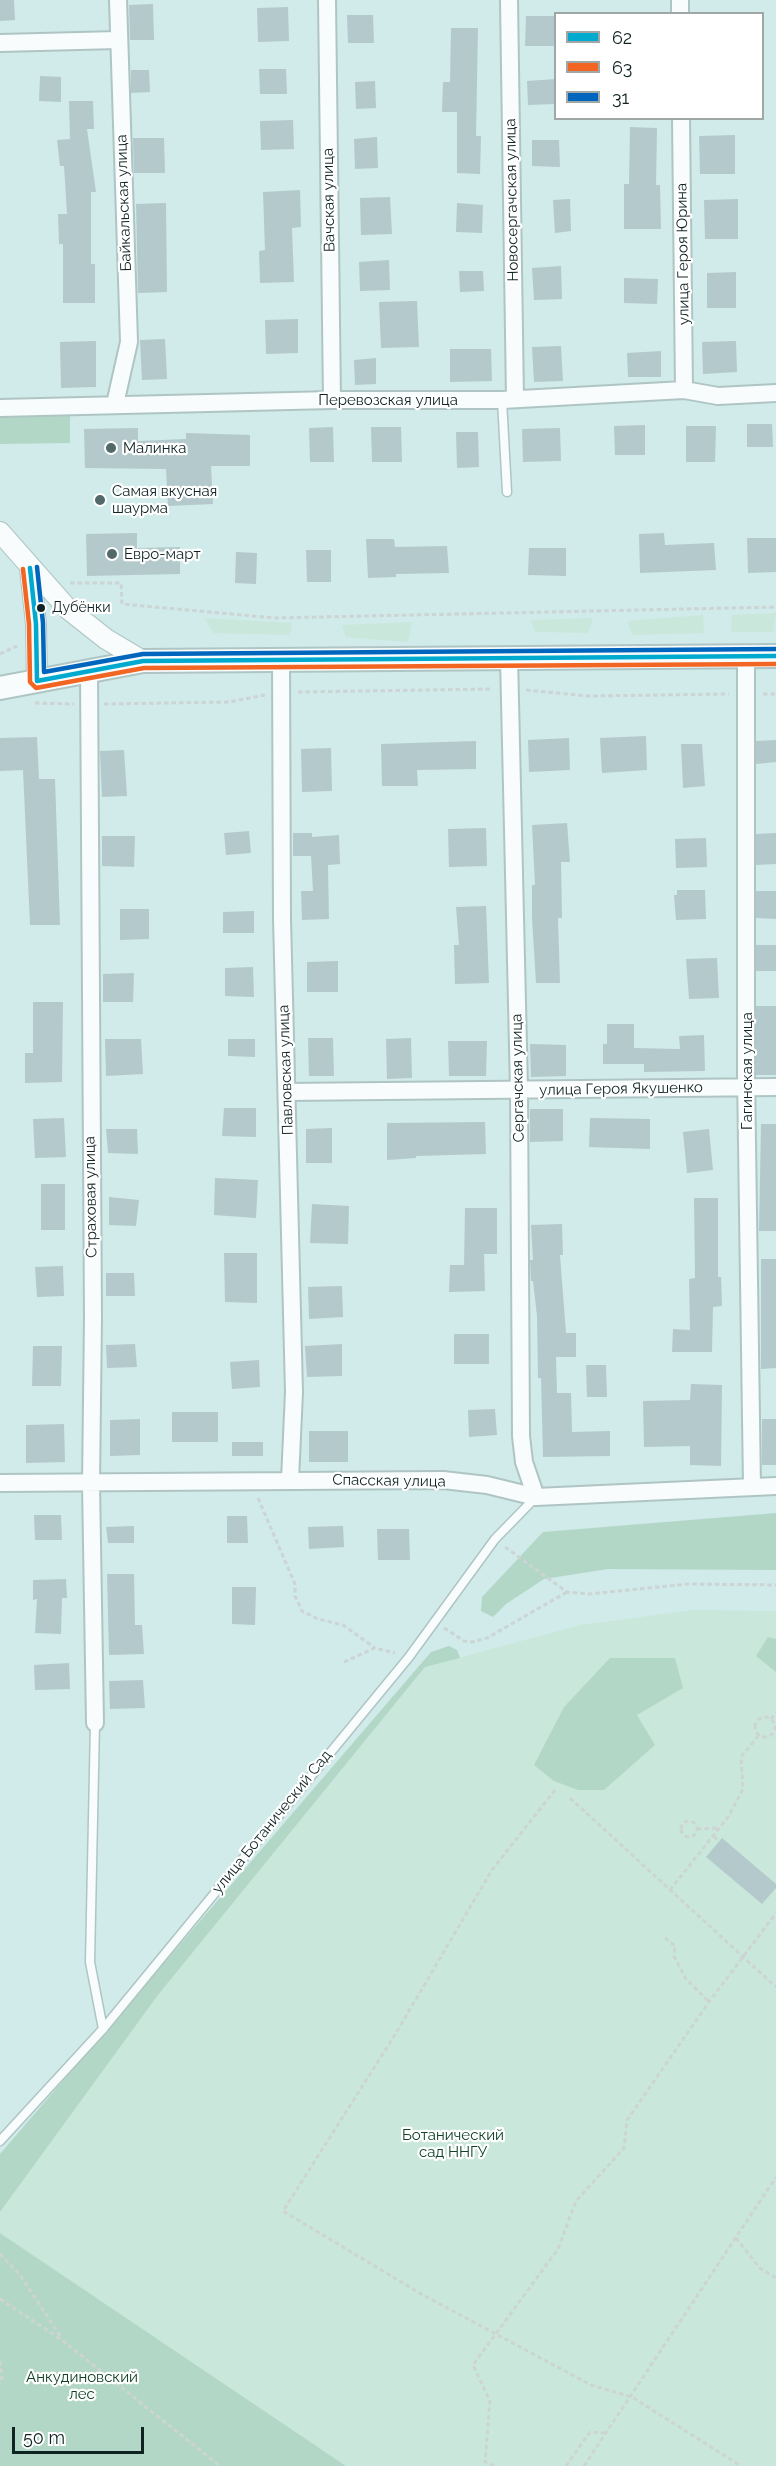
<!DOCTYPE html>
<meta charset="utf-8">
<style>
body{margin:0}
#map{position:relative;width:776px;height:2466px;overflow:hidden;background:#d0ebea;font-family:Raleway,sans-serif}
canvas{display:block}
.legend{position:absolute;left:554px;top:12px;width:210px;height:108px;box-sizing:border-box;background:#fff;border:2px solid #9fa7a7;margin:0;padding:8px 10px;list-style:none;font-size:18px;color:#102323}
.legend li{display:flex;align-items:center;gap:12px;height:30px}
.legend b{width:30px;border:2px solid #9fa7a7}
.scale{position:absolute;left:12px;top:2427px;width:132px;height:27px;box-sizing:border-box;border:3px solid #102323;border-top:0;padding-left:8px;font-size:18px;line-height:21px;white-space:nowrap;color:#102323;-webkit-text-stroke:4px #fff;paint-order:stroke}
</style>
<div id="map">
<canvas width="776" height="2466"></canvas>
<ul class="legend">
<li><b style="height:8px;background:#00a9ce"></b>62</li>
<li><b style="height:8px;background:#f26522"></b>63</li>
<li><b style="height:8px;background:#0065bd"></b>31</li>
</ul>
<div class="scale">50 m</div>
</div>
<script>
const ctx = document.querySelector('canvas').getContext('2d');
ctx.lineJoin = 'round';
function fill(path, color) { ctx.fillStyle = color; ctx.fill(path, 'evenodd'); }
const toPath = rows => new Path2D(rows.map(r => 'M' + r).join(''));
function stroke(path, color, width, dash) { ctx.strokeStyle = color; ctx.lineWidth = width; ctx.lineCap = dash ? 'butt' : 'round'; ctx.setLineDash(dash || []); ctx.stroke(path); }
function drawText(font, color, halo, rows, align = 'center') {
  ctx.font = font + ' Raleway,sans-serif'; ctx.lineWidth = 4.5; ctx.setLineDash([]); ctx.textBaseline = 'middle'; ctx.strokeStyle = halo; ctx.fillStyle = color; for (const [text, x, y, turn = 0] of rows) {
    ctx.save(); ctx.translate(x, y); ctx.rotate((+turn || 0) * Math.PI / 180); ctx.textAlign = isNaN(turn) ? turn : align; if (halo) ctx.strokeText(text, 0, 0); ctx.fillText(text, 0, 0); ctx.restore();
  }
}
fill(toPath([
 [776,613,773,632,731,632,732,615],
 [703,615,704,633,632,635,627,621],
 [204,618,292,623,290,635,213,633],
 [593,618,588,633,536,632,530,620],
 [412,622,408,642,346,637,342,625],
 [693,1610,776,1611,776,2466,346,2466,0,2233,0,2212,158,1995,425,1667,580,1625]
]), '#c9e8db');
fill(toPath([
 [70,411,70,443,0,444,0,417],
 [776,1513,776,1570,608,1569,544,1579,506,1604,493,1617,481,1611,482,1597,543,1532],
 [768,1637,776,1639,776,1672,756,1656],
 [449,1646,457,1650,460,1658,425,1667,158,1995,0,2212,0,2154,431,1652],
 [610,1658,675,1658,683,1688,637,1715,655,1745,604,1790,578,1790,554,1781,534,1765,564,1707],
 [0,2233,346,2466,0,2466]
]), '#b3d7c6');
fill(toPath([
 [0,0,14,0,15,20,0,21],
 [153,4,154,40,130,40,129,5],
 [288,7,289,41,258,42,257,8],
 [347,15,373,15,374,43,348,43],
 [526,16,555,16,555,46,525,46],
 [451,28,478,28,476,136,481,136,480,174,457,173,457,112,442,112,443,82,450,82],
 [259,69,286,69,287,94,260,94],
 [131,70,149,70,150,92,131,93],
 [40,76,61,77,61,102,39,101],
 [555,79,555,104,528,105,527,81],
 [375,81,376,108,356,109,355,82],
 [69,101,93,101,94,129,87,129,96,192,91,192,91,264,95,264,95,303,63,303,63,244,59,244,58,214,67,214,64,166,60,166,57,140,70,139],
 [293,120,294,149,261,150,260,121],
 [630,127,657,128,656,185,660,185,661,229,624,229,624,184,629,184],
 [735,135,735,174,700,174,699,136],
 [377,137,378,168,355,169,354,139],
 [133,138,164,138,165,173,134,173],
 [532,140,559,140,560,167,532,166],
 [300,190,301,227,292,228,294,282,260,283,259,251,265,250,263,192],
 [390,197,392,234,361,235,360,198],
 [570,199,571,231,555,233,553,200],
 [738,199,738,239,705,239,704,200],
 [166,203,167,292,138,293,136,204],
 [457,203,483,205,482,233,456,232],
 [389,260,390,290,360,291,359,262],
 [561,266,562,299,534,300,532,268],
 [459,271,483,271,484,291,460,292],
 [736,272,736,308,707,308,707,273],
 [624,278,658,279,657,304,624,303],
 [417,301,419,347,381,348,379,302],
 [298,319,298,353,266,354,265,320],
 [165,339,167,379,142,380,140,340],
 [96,341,96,387,61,388,60,342],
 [736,341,737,372,703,374,702,342],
 [561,346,563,381,534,382,532,347],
 [450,349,491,349,492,381,450,382],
 [661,351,661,377,628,377,627,353],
 [376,358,376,384,355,385,354,360],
 [747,424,772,424,773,447,747,447],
 [645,425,645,455,615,455,614,426],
 [686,426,716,426,715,462,686,462],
 [333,427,334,462,310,462,309,428],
 [371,427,401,427,402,462,372,462],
 [138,428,138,441,186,439,186,433,250,435,250,466,211,466,213,504,168,506,166,469,85,468,84,429],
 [560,428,561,461,523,462,522,429],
 [456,432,478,432,479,467,457,468],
 [137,533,137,548,180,547,180,574,87,576,86,534],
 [664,533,665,545,714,543,716,570,640,573,639,534],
 [747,538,776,538,776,572,748,573],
 [366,539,394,539,395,547,447,546,449,573,396,574,396,577,368,578],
 [529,548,566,548,566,576,528,575],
 [306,550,331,550,331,582,307,582],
 [236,552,257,553,256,584,235,583],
 [646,736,647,770,602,773,600,738],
 [37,737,39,779,55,779,60,925,30,925,23,770,0,771,0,738],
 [569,738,570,770,529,772,528,740],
 [776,740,776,762,756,764,756,741],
 [476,741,476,769,417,770,418,786,382,786,381,744],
 [681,744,702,744,705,786,683,788],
 [331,748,332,791,302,792,301,749],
 [124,750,127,796,102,797,100,751],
 [567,823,570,862,561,862,562,918,558,918,560,983,536,983,532,918,532,885,535,885,532,825],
 [486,828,487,866,449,867,448,829],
 [249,831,251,853,226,855,224,833],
 [293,833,312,833,312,837,339,835,340,864,328,865,329,919,302,920,301,891,313,891,311,856,293,856],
 [776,833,776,864,756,865,756,834],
 [102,836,135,836,134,867,102,866],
 [706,838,707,867,676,868,675,839],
 [677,890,705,890,706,919,676,920,674,895,677,895],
 [756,891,776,891,776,919,756,918],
 [486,906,489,983,455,984,454,945,459,945,456,907],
 [120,909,149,909,149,939,120,940],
 [254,911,254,933,223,933,223,912],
 [756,945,776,945,776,971,756,971],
 [717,958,719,998,689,999,686,959],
 [338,961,338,992,307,992,307,962],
 [253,967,254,997,225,996,225,968],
 [134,973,133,1002,103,1002,103,974],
 [33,1002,63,1002,62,1082,25,1083,25,1053,33,1053],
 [756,1006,776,1006,776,1075,756,1075],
 [607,1024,634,1024,634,1048,680,1049,679,1036,704,1035,705,1071,644,1072,644,1064,603,1064,603,1044,607,1044],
 [308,1038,333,1038,334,1076,309,1076],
 [411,1038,412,1078,387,1079,386,1039],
 [105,1039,141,1039,143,1074,106,1076],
 [228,1039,255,1039,255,1057,228,1056],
 [448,1041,487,1041,486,1076,449,1076],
 [530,1044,566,1045,566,1076,531,1077],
 [224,1108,256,1108,256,1137,222,1136],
 [530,1109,563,1109,563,1141,530,1142],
 [64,1118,66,1157,35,1158,33,1119],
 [590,1118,650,1119,650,1149,589,1147],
 [485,1122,486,1154,416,1156,416,1158,387,1160,387,1123],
 [761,1124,776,1124,776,1231,759,1231],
 [332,1128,332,1163,306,1163,306,1129],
 [106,1129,137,1129,138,1154,108,1153],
 [709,1129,713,1170,687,1173,683,1132],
 [215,1178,258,1180,256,1218,214,1215],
 [41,1184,65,1184,65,1230,41,1230],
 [109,1197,139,1200,136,1226,109,1225],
 [694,1198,718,1198,718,1277,721,1277,722,1306,713,1307,712,1352,672,1352,673,1329,690,1330,689,1279,695,1278],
 [312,1204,349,1206,348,1244,310,1243],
 [465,1208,497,1208,497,1254,484,1254,485,1291,449,1292,450,1265,464,1265],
 [562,1224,563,1255,560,1255,566,1333,576,1333,576,1357,556,1357,557,1393,571,1393,572,1432,610,1431,610,1456,543,1457,541,1378,538,1378,537,1316,533,1281,531,1281,530,1260,533,1260,531,1225],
 [224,1253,257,1253,257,1303,225,1302],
 [761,1259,776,1259,776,1368,761,1369],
 [63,1266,64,1296,37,1297,35,1267],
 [106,1273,134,1273,135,1296,106,1296],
 [342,1286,343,1317,309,1319,308,1287],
 [454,1334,489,1334,489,1364,454,1364],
 [135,1344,137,1367,107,1368,106,1345],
 [342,1344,342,1376,307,1377,305,1346],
 [33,1346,62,1346,61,1386,32,1386],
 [259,1360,260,1387,232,1389,230,1362],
 [586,1365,606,1365,607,1397,587,1397],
 [691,1384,722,1385,721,1466,690,1465,690,1446,644,1447,643,1401,690,1400],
 [495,1409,497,1435,469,1437,468,1410],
 [172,1412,218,1412,218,1442,172,1442],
 [140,1419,140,1455,110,1456,110,1420],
 [762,1419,776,1419,776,1465,762,1465],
 [64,1424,65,1462,26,1463,26,1425],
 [309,1431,348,1431,348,1462,309,1462],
 [232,1442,263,1442,263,1456,232,1456],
 [34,1515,61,1515,62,1540,35,1540],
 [227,1516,247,1516,248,1543,227,1543],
 [134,1526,134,1543,108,1543,106,1527],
 [343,1526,344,1547,309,1549,308,1527],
 [377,1529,409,1529,410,1560,378,1560],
 [107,1574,134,1574,135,1625,142,1625,144,1654,109,1655],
 [66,1579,67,1598,62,1598,61,1634,35,1633,37,1599,33,1600,33,1580],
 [232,1587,256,1587,255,1625,232,1624],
 [69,1663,70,1689,35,1690,34,1665],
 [143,1680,145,1708,110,1709,109,1681],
 [722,1838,776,1884,776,1888,762,1904,706,1857]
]), '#b4c9cb');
const service = toPath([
 [502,400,507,492],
 [95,1723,90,1962,103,2029],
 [0,2141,103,2029,409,1657,495,1539,536,1497]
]);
const minor = toPath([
 [327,0,332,400],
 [509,0,515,399],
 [680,0,680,14],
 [0,43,118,40],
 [681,118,684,390],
 [115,404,129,342,118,0],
 [0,408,332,400,502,400,684,390,718,396,776,393],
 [746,656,746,1075,752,1486],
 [509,657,519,1090,521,1436,524,1462,536,1497],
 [281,660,282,919,294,1392,290,1480],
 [89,672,93,1317,91,1484,95,1723],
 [287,1092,776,1087],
 [0,1483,443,1480,487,1485,536,1497,776,1486]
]);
const tertiary = toPath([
 [0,532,68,609,106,639,143,661],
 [30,568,36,624,37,681]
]);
const secondary = toPath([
 [0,688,143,661,776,656]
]);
stroke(service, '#afc5c4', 11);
stroke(minor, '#afc5c4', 20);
stroke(tertiary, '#afc5c4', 22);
stroke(secondary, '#afc5c4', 26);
stroke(toPath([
 [70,583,121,583,122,604,275,618,776,607],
 [0,654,17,646],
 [526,690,589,696,729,694],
 [298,692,493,689],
 [763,694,776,694],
 [35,703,74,704],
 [104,704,229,702,265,695],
 [258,1498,295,1584,295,1596,302,1611,318,1619,343,1625,375,1648],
 [505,1547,567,1592,589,1594,688,1584,776,1585],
 [444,1628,464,1641,472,1642,487,1638,567,1592],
 [344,1662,375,1648,395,1653],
 '755 1727a10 10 0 1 1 20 0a10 10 0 1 1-20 0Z',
 [771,1719,776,1712],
 [555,1790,492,1870,393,2038,283,2211,423,2295,591,2385,632,2397,741,2466],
 [570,1798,776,1987],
 '681 1829a8 8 0 1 1 16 0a8 8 0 1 1-16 0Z',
 [697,1829,719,1828],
 [714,1836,719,1841],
 [670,1890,728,1817,743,1789,741,1757,758,1736],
 [665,1938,675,1946,674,1956,686,1979,709,2002],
 [736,2238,760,2268,776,2278],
 [0,2254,20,2275,61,2337],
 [0,2299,62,2340,220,2466],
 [0,2361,2,2377,0,2384],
 [494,2466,485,2462,490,2401,473,2365,558,2249,576,2201,624,2148,627,2120,709,2002,776,1913],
 [566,2466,590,2432,607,2433],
 [584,2466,776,2177]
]), '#ccd4d4', 3, [4.5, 3]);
stroke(service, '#f8fcfc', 8);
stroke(minor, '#f8fcfc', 16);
stroke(tertiary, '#f8fcfc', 20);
stroke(secondary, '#f8fcfc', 22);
stroke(toPath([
 [30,568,36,624,37,681,143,661,776,656]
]), '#00a9ce', 4.5);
stroke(toPath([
 [23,569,29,624,30,682,36,688,144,668,776,664]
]), '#f26522', 4.5);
stroke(toPath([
 [37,567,43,623,44,672,143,654,776,649]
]), '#0065bd', 4.5);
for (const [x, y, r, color] of [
 [111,448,6,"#536969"],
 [100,500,6,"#536969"],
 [112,554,6,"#536969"],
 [41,608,5,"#102323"]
]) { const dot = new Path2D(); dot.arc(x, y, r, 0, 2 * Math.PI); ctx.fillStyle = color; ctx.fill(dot); stroke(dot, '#fff', 2); }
drawText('14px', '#102323', '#fff', [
 ["Дубёнки",52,608]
], 'left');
drawText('15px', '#102323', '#fff', [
 ["Вачская улица",329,200,-91],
 ["Новосергачская улица",512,200,-91],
 ["Байкальская улица",124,203,-92],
 ["улица Героя Юрина",683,254,-91],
 ["Перевозская улица",388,400],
 ["Павловская улица",286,1070,-92],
 ["Гагинская улица",747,1071,-90],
 ["Сергачская улица",518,1078,-91],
 ["улица Героя Якушенко",621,1089,-1],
 ["Страховая улица",91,1197,-91],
 ["Спасская улица",389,1481,1],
 ["улица Ботанический Сад",272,1822,-51]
]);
drawText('15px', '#102323', '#fff', [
 ["Малинка",123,448],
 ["Самая вкусная",112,491],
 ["шаурма",112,508],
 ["Евро-март",124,554]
], 'left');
drawText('15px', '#104226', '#fff', [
 ["Ботанический",453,2135],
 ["сад ННГУ",453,2152],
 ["Анкудиновский",82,2377],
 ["лес",82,2394]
]);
</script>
